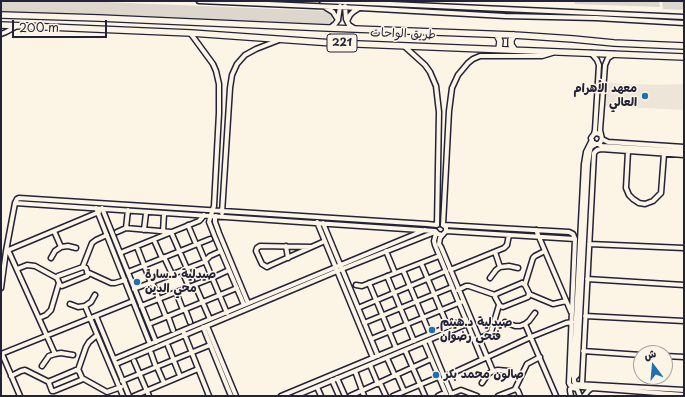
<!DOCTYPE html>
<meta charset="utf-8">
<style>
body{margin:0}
#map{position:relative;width:685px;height:397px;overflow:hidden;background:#fcf5e5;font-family:"Playpen Sans","Playpen Sans Arabic",sans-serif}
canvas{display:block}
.frame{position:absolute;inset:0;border:2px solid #22223b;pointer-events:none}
.north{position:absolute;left:633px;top:345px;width:40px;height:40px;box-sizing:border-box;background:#fcf5e5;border:1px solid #a5a1a1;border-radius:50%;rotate:344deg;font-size:11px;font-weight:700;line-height:16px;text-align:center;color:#22223b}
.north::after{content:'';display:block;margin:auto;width:14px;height:18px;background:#1f6fb2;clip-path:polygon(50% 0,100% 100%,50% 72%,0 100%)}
.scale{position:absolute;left:12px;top:20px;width:95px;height:18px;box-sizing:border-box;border:2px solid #22223b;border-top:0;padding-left:5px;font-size:12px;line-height:14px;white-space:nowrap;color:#22223b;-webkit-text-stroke:3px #fcf5e5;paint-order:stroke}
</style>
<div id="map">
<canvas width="685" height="397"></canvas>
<div class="frame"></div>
<div class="north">ش</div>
<div class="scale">200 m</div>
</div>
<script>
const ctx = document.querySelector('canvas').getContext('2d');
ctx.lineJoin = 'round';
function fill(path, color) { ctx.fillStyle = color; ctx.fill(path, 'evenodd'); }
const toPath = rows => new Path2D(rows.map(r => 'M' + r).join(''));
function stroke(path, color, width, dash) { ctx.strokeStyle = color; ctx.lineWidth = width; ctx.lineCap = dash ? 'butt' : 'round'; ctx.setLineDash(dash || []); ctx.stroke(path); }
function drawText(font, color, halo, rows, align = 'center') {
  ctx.font = font + ' "Playpen Sans","Playpen Sans Arabic",sans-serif'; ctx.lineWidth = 3; ctx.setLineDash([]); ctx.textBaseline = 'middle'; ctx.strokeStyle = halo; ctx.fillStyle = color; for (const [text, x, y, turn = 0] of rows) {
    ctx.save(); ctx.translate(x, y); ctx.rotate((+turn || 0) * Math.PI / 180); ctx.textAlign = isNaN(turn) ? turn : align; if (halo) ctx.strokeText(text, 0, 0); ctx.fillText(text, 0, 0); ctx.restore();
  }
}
fill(toPath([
 [607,83,657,85,684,84,684,110,606,106]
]), '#ece5d8');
fill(toPath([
 [1,1,79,1,327,11,330,13,332,17,332,21,330,24,327,26,1,13],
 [574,1,659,1,660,7,575,4],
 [662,1,684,1,684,10,663,9]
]), '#dcd6cc');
const minor = toPath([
 [199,1,360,8,505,16,596,18,684,23],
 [322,1,684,17],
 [345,6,346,19,349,25,355,29],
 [325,7,333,12,338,20],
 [347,21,350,15,353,12,359,8],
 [330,28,335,24,338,20,340,6],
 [1,34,6,32,17,26],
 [191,34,213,64,216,71,219,84,219,113,214,206,210,218,209,222,215,237,244,305],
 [404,46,425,65,430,72,436,86,439,112,437,225],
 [591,53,597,60,599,65,595,130,594,134],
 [601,135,597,133,594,134,591,138,592,142,596,144,598,144,600,143,602,139,600,130,605,65,608,58,614,54],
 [602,139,608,142,684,147],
 [592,140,586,152,584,164,573,375,574,378,574,382,576,384,684,390],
 [598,144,602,146,684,151],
 [628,151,626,188,629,195,633,199,639,203,645,204,653,201,661,193,664,154],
 [15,203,435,231],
 [96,208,150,344],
 [102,208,156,342],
 [222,213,230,88,232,75,237,64,245,55,256,49,279,40],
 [216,216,215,217,215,222,219,233,248,303],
 [317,222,373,358],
 [323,223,378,356],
 [188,225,196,244],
 [443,225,449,111,452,88,458,75,468,63,473,59,480,56,542,56,552,53],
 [443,225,446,227,446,231,440,238,439,244,441,247,493,371],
 [444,225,569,232,573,234,575,239,569,383,570,385,572,386,592,388],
 [126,228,128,210],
 [144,230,146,213],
 [536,230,571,312],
 [54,231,61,247],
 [435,231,438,234,442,235],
 [446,231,575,239],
 [117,232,126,228,171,232,192,280],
 [163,232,164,214],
 [436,233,434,241,435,245,482,359],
 [154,240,162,258],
 [198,244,227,313],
 [589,244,684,248],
 [286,246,288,258],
 [137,247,151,283],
 [311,247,260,246,257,248,256,251,262,264,267,267,271,265,325,241],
 [8,250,55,354],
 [6,251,99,212],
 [386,251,395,273],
 [495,252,500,267],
 [120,253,199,221,201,219,204,215],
 [164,257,172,274],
 [51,258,55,251,61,247,68,246,76,248],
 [421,263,448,327],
 [83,266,92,243,96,240,107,235],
 [83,267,86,268,88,274,87,276,62,286,60,285,57,278,58,276,83,267],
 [17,269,27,265,35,266,57,278],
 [403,270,430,334],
 [450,270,504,248,507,245,509,235],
 [182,271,189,287],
 [87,272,111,283,115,283,125,280],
 [128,272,210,239],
 [387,276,414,341],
 [490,278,496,270,500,267,509,266,518,268],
 [587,279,684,285],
 [152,282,166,317],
 [369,283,396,348],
 [522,283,525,285,529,293,528,297,503,307,500,306,495,297,496,294,522,283],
 [525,284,533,258,535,256,545,251],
 [195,285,209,317],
 [356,285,362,286,439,256],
 [1,288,6,251,15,203,17,199,19,198,427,224,437,225],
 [134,289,204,262,210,256,221,251],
 [458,290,466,286,469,286,495,295],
 [176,292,183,310],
 [529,294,553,304,566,301],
 [70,304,78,307,85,306,91,302,95,295],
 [85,306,123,396],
 [141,306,212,278,229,270],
 [358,308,446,271],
 [185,309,190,322],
 [96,316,129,396],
 [168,316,173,330],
 [585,316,684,321],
 [39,318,46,315,51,310,59,283],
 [505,322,515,326,520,326,525,324,529,321,535,313],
 [364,323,452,287],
 [149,324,237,288],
 [525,324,556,396],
 [207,326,236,396],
 [203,327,231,396],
 [184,333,209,396],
 [371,339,461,302],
 [478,339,489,334,491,332,499,305],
 [429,340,452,396],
 [424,342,447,396],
 [168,346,180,376],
 [405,350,425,396],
 [583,351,641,355],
 [151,353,156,367],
 [1,354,133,301],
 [2,354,20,396],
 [665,356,684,357],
 [387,358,395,376],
 [114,359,425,230],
 [134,361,149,396],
 [116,364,342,269,435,232],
 [370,365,378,384],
 [42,366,49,356,55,354,61,353,73,355],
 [157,367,164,383],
 [76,370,79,371,82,378,81,380,54,391,52,391,49,383,50,381,76,370],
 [78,370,86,347,89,342,97,335],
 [355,371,364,396],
 [397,375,404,391],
 [11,376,21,371,25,370,49,382],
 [444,377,531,337,566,323,572,322],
 [82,378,107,392,121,387],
 [337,378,345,396],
 [574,378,577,375,588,164,590,150,591,147,596,144],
 [332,380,339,396],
 [122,381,210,345],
 [380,383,386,396],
 [482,383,488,374,493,371,498,370,509,371],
 [582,384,594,153,597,150,601,149,684,155],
 [317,387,321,396],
 [515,389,527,364,540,357],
 [451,394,461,390,477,396],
 [134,396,198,369],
 [281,396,466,319],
 [295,396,467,324],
 [350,396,431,359],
 [393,396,436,378],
 [438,396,442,394],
 [498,396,516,389,518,391,520,396],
 [571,396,570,391,570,389,572,388,577,389,580,396],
 [584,396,588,391,592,388,684,395]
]);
const highway = toPath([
 [1,15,99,18,328,28,514,35,573,39,614,43,684,46],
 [1,25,191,33,333,43,684,57],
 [497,35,500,41,499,49],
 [514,49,511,45,511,40,514,35]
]);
stroke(minor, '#22223b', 7);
stroke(highway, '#22223b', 8);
stroke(minor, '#fcf5e5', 4);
stroke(highway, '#fcf5e5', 5.5);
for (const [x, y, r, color] of [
 [645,96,4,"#1f6fb2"],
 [137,282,4,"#1f6fb2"],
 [432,330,4,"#1f6fb2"],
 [436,375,4,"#1f6fb2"]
]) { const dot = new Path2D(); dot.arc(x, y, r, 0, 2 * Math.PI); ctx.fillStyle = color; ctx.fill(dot); stroke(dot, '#fcf5e5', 1.5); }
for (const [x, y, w] of [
 [342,43,30]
]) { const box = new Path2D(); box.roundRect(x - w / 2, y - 9, w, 18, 3); ctx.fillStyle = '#fcf5e5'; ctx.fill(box); stroke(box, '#22223b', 1); }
drawText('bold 11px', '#22223b', null, [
 ["221",342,43]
]);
drawText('12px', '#22223b', '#fcf5e5', [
 ["طريق الواحات",403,34,2]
]);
drawText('bold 12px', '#22223b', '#fcf5e5', [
 ["معهد الأهرام",637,89,"right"],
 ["العالي",637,103,"right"],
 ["صيدلية د.سارة",145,275],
 ["محي الدين",145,289],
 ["صيدلية د.هيثم",440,323],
 ["فتحى رضوان",440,337],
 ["صالون محمد بكر",444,375]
], 'left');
</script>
